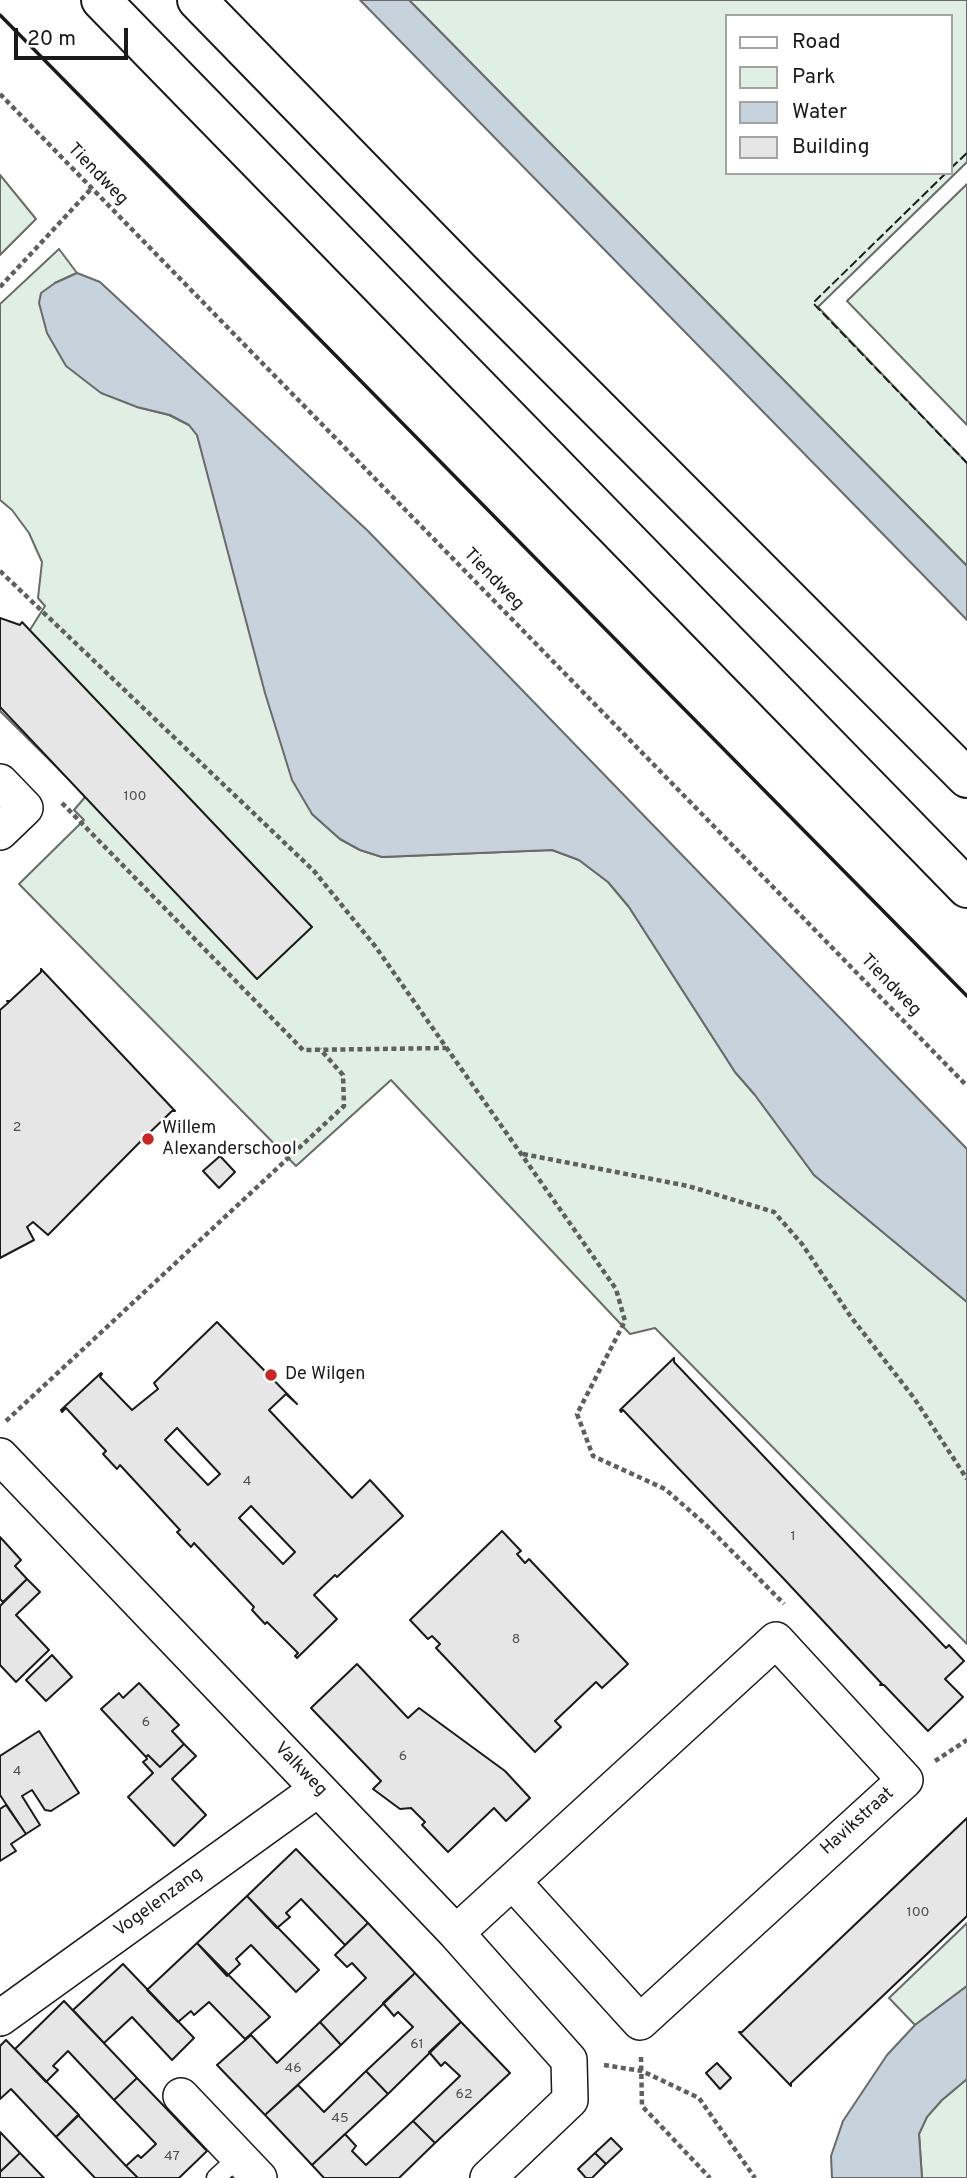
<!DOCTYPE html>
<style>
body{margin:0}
#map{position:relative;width:967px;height:2178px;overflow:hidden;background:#fff;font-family:Overpass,sans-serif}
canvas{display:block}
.legend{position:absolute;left:725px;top:14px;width:228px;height:161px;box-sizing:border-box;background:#fff;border:2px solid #a3a3a3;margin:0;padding:9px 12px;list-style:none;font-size:21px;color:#1a1a1a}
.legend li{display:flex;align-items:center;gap:14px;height:35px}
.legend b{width:35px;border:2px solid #a3a3a3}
.scale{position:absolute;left:14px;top:28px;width:114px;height:32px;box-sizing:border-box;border:4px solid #1a1a1a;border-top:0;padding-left:9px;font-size:21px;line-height:24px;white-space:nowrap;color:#1a1a1a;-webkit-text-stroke:5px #fff;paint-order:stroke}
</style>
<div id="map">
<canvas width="967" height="2178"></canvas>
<ul class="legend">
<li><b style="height:9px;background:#fff"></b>Road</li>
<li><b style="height:19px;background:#e0efe3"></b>Park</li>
<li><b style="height:19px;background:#c6d2dc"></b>Water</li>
<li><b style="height:19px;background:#e6e6e6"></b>Building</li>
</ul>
<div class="scale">20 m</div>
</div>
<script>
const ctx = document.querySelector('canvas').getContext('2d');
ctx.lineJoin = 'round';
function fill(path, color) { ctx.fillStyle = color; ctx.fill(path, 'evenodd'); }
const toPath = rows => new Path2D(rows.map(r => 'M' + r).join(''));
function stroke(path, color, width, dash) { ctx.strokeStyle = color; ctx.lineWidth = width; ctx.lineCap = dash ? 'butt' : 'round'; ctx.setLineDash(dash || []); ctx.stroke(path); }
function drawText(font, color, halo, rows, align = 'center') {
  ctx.font = font + ' Overpass,sans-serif'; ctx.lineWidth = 5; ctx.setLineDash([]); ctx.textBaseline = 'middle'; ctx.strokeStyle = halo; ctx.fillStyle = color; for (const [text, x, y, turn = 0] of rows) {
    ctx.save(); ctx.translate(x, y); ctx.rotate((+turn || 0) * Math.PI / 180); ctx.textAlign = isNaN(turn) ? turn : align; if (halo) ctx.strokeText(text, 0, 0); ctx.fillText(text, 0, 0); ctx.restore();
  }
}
const green = toPath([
 [409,0,967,0,967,162,818,307,967,463,967,566,409,0],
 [727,16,951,16,951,173,727,173,727,16],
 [0,175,36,219,0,255,0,175],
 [967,184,967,425,847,301,967,184],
 [59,249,77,273,55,283,137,407,169,415,189,425,197,435,312,814,340,839,360,850,382,857,552,850,579,860,608,882,629,907,735,1072,755,1095,814,1175,967,1302,967,1644,655,1328,630,1334,391,1080,296,1166,19,884,84,820,74,810,86,796,0,711,0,650,28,633,45,606,38,598,42,562,29,533,12,510,0,500,0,304,59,249],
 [967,1923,967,1986,915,2025,889,1998,967,1923],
 [967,2079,967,2178,922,2178,919,2134,927,2116,942,2100,967,2079]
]);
fill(green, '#e0efe3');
stroke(green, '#6a6a6a', 2);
const water = toPath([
 [360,0,409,0,967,566,967,620,360,0],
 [77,273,100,282,368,531,967,1149,967,1302,814,1175,755,1095,735,1072,629,907,608,882,579,860,552,850,382,857,360,850,340,839,312,814,292,780,265,693,197,435,189,425,170,415,137,407,101,393,66,366,47,333,39,303,41,293,55,283,77,273],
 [967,1986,967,2079,942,2100,927,2117,919,2134,922,2178,832,2178,831,2156,843,2121,887,2055,915,2025,967,1986]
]);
fill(water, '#c6d2dc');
stroke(water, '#6a6a6a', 2);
const building = toPath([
 [0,618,20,625,22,622,312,927,257,979,0,707,0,618],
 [41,969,175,1111,172,1111,142,1140,142,1143,141,1141,48,1235,33,1222,27,1227,34,1240,0,1258,0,1010,9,1002,7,1001,10,1001,41,972,41,969],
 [220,1156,235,1172,219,1188,203,1171,220,1156],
 [217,1322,297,1404,286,1394,269,1410,352,1498,370,1480,403,1516,337,1577,335,1575,314,1595,337,1619,297,1658,295,1656,298,1653,267,1622,265,1624,252,1610,254,1607,194,1543,191,1547,177,1532,180,1530,120,1465,117,1469,103,1454,106,1451,66,1408,62,1412,61,1410,101,1373,102,1374,100,1377,132,1410,158,1389,154,1383,217,1322],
 [177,1428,220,1474,208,1485,165,1440,177,1428],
 [251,1506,295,1552,283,1564,239,1518,251,1506],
 [674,1358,674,1362,946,1648,949,1645,964,1661,945,1679,963,1697,928,1731,884,1685,880,1685,882,1684,783,1578,623,1410,621,1412,620,1410,674,1358],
 [502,1531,521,1551,517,1554,525,1563,529,1559,628,1664,602,1688,596,1682,555,1721,561,1727,535,1752,436,1648,440,1644,432,1636,428,1639,410,1620,502,1531],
 [0,1537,21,1560,15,1566,27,1579,3,1602,0,1599,0,1537],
 [27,1579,40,1592,16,1615,49,1650,16,1682,0,1665,0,1606,27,1579],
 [52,1655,72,1677,46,1701,26,1680,52,1655],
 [357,1664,408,1718,419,1708,505,1771,530,1798,506,1821,494,1808,448,1852,422,1825,425,1822,411,1808,400,1809,373,1789,381,1781,311,1708,357,1664],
 [139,1683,179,1725,172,1731,184,1744,160,1767,148,1755,146,1757,101,1709,119,1693,123,1698,139,1683],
 [39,1731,79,1793,51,1811,45,1810,32,1790,22,1796,40,1825,26,1834,0,1795,0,1756,39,1731],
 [184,1744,196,1756,172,1779,206,1815,174,1846,128,1797,153,1773,143,1762,147,1759,146,1757,148,1755,160,1767,184,1744],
 [6,1805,26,1834,11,1844,16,1851,0,1861,0,1809,6,1805],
 [967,1818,967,1916,791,2083,791,2086,739,2032,742,2032,967,1818],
 [296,1849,368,1923,345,1945,301,1899,286,1913,290,1917,277,1928,247,1896,296,1849],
 [247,1896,319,1970,296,1992,251,1945,236,1959,240,1964,227,1976,197,1943,247,1896],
 [368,1923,415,1973,341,2045,320,2022,366,1978,352,1963,347,1967,335,1955,368,1923],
 [197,1943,270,2017,245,2039,209,2002,194,2015,191,2011,178,2022,147,1990,197,1943],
 [123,1964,194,2038,172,2060,132,2017,104,2043,73,2010,123,1964],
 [415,1973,461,2022,388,2094,366,2071,413,2027,398,2012,394,2016,383,2003,415,1973],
 [64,2001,137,2078,114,2100,68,2051,53,2066,58,2070,46,2082,15,2049,64,2001],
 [320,2022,341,2045,265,2115,217,2065,251,2035,277,2063,320,2022],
 [461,2022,510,2073,435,2143,413,2121,460,2076,445,2062,441,2066,429,2052,461,2022],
 [6,2040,79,2115,56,2137,11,2089,0,2099,0,2046,6,2040],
 [717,2063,731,2078,720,2089,706,2073,717,2063],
 [366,2071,388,2094,312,2165,265,2115,298,2085,324,2112,366,2071],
 [137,2078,207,2151,179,2178,138,2178,126,2166,138,2155,141,2158,156,2144,114,2100,137,2078],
 [78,2115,126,2166,138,2178,95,2178,56,2137,78,2115],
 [413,2121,435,2143,399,2178,324,2178,312,2165,345,2134,356,2146,352,2151,366,2165,413,2121],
 [0,2132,20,2153,0,2172,0,2132],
 [611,2138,622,2149,606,2164,595,2153,611,2138],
 [20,2153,44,2178,0,2178,0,2172,20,2153],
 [595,2153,606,2164,592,2178,586,2178,578,2169,595,2153]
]);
fill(building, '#e6e6e6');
stroke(building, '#1a1a1a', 2);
const service = toPath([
 [216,2178,239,2157]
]);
const minor = toPath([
 [0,782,25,808,0,832],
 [0,1456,456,1933,569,2060,570,2100,488,2178],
 [456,1933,776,1640,905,1780,640,2022,513,1882],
 [0,2018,318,1789],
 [181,2096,259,2178]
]);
const motorway = toPath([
 [101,0,967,888],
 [197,0,461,271,967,778]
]);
stroke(service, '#1a1a1a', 21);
stroke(minor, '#1a1a1a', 38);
stroke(motorway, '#1a1a1a', 42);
stroke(toPath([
 [0,94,967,1086],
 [0,287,91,189],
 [0,571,314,871,375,946,616,1289,625,1321,577,1414,593,1456,665,1489,705,1524,784,1604],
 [62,803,303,1050,446,1048],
 [523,1154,688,1186,774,1212,802,1244,851,1317,914,1398,967,1479],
 [6,1421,344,1106,343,1075,320,1049],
 [935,1761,967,1740],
 [641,2057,642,2106,710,2178],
 [604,2065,642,2071,699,2098,755,2178]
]), '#5f5f5f', 4.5, [5, 3.5]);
stroke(service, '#fff', 18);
stroke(minor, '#fff', 35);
stroke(motorway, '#fff', 38);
stroke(toPath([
 [951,168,967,153],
 [946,173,813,303,967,463]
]), '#1a1a1a', 2, [9, 3.5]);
stroke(toPath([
 [0,15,967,996]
]), '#1a1a1a', 3.5);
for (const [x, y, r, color] of [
 [148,1139,7,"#c62828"],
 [271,1375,7,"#c62828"]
]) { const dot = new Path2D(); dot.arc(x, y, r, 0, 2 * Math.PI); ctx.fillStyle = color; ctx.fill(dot); stroke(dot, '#fff', 2.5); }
drawText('14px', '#4d4d4d', null, [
 ["100",135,797],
 ["2",17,1128],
 ["4",247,1482],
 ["1",793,1537],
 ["8",516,1640],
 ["6",146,1723],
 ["6",403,1757],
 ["4",17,1772],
 ["100",918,1913],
 ["61",417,2045],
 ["46",293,2069],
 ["62",464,2095],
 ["45",340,2119],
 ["47",172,2157]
]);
drawText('18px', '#1a1a1a', '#fff', [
 ["Tiendweg",97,175,46],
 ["Tiendweg",493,580,46],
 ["Tiendweg",890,986,46],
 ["Valkweg",300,1770,46],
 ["Havikstraat",858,1822,-42],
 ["Vogelenzang",159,1903,-36]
]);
drawText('18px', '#1a1a1a', '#fff', [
 ["Willem",162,1129],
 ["Alexanderschool",162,1150],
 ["De Wilgen",285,1375]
], 'left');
</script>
